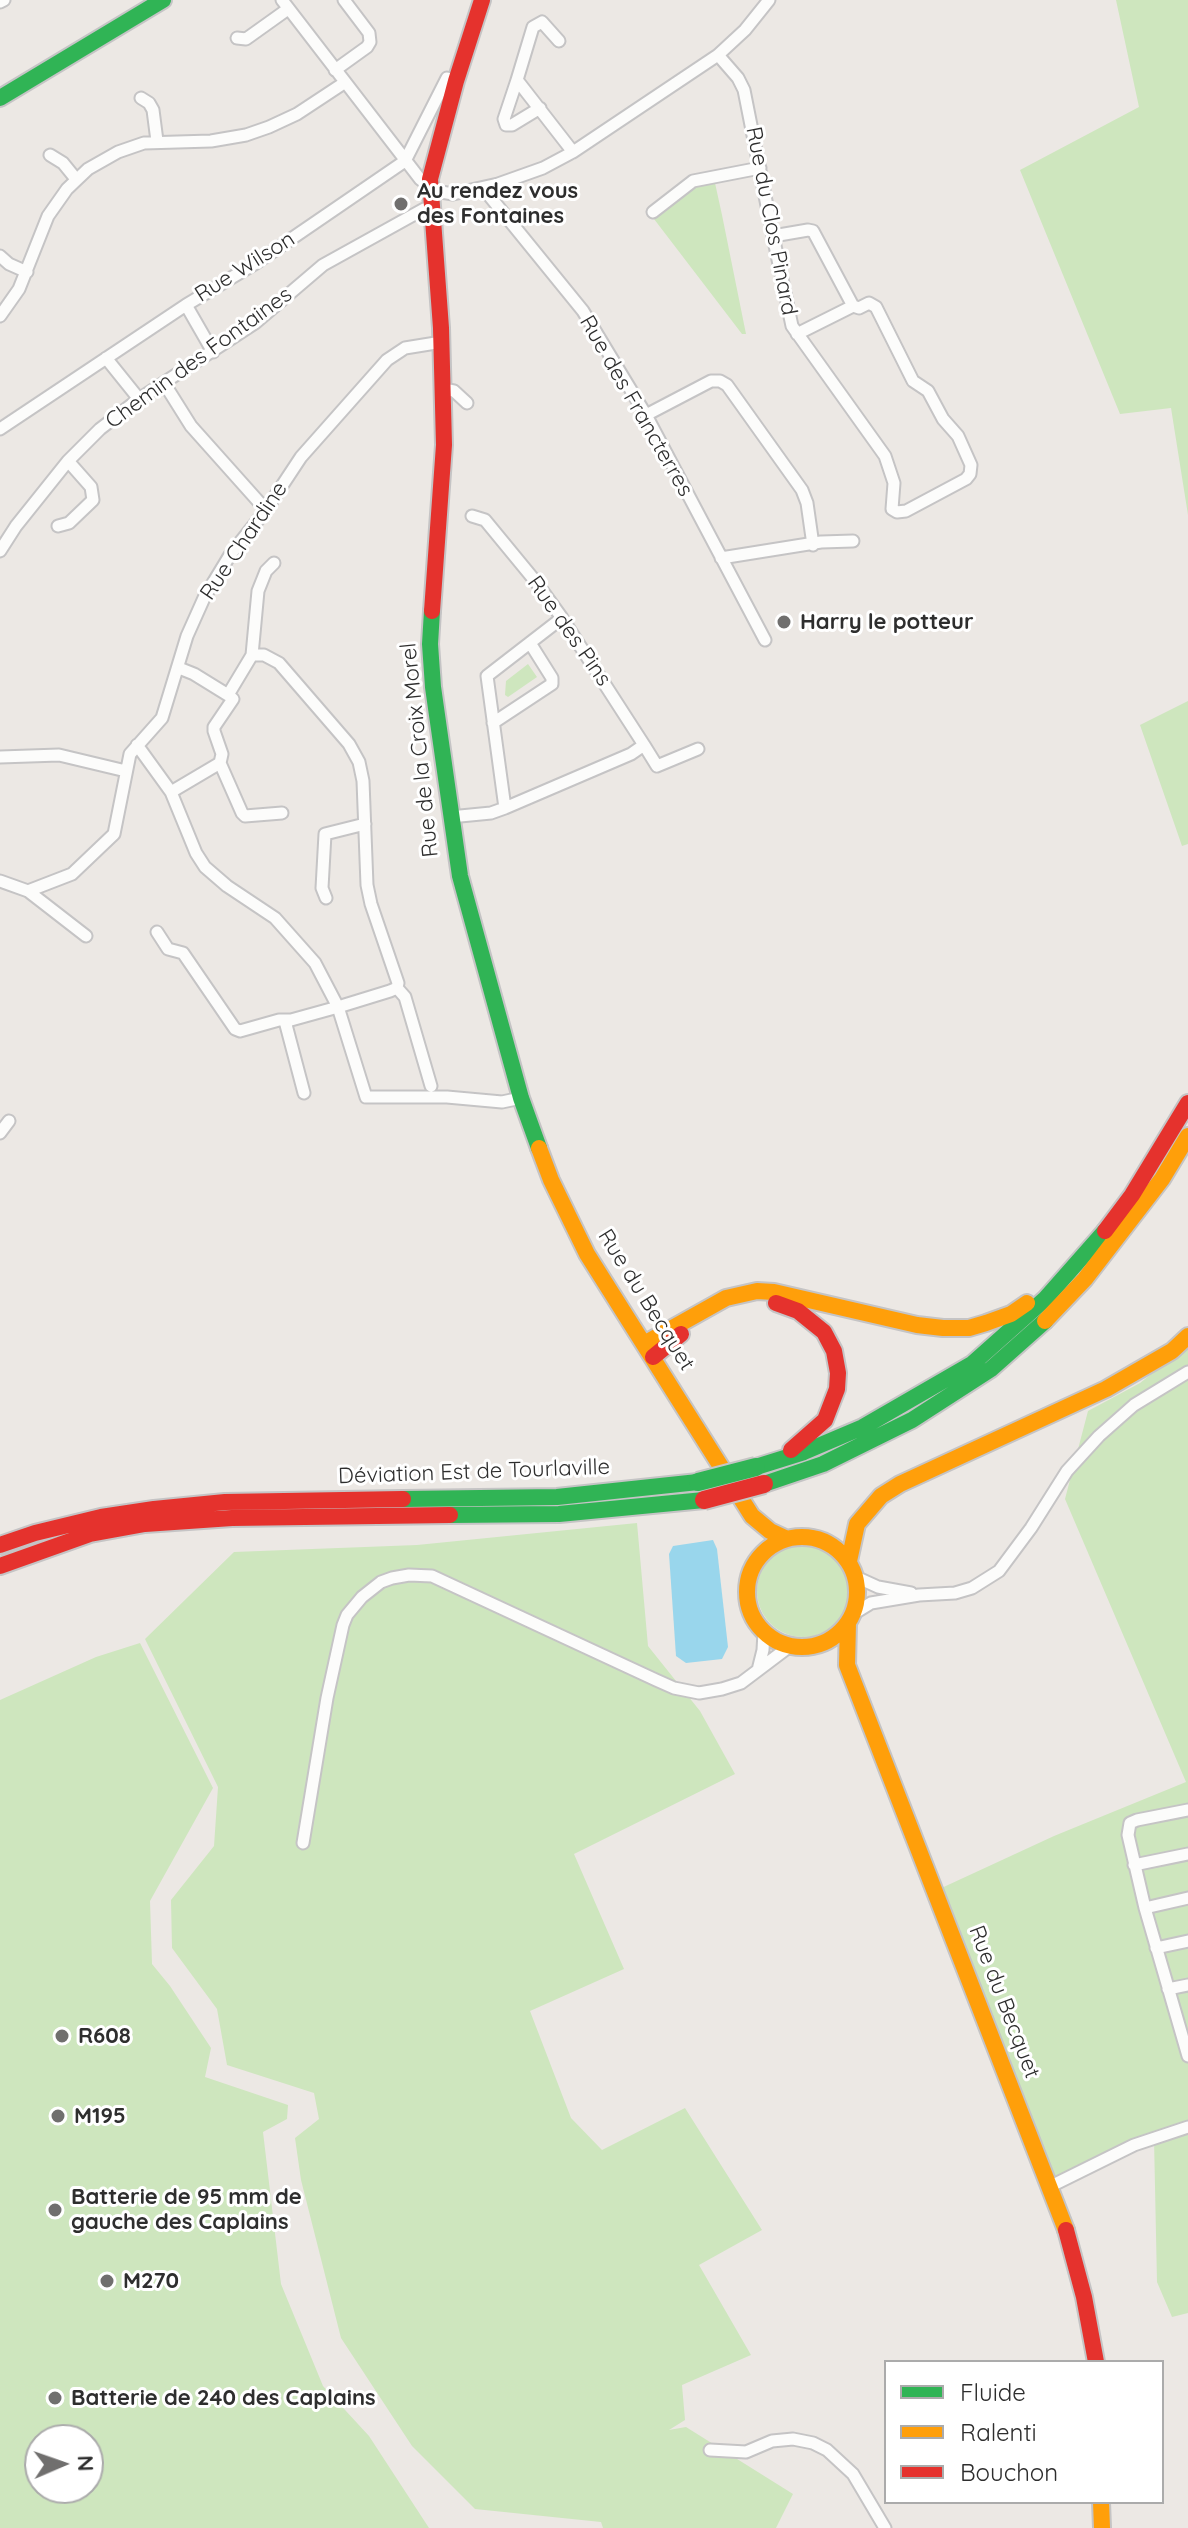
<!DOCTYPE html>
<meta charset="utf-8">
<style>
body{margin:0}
#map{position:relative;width:1188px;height:2528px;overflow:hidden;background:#ece8e4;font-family:Quicksand,sans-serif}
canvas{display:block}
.legend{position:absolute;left:884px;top:2360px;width:280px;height:144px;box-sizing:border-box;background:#fff;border:2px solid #ababab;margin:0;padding:10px 14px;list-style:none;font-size:24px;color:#2e2e2e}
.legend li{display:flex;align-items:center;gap:16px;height:40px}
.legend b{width:40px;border:2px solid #ababab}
.north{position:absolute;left:24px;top:2424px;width:80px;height:80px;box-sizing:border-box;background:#fff;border:2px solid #ababab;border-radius:50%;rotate:88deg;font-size:22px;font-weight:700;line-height:32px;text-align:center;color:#2e2e2e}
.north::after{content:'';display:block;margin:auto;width:28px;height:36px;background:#706f6e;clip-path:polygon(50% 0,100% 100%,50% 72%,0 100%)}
</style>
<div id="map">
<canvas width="1188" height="2528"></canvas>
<ul class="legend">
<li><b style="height:10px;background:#30b455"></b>Fluide</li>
<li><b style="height:10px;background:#ff9f0a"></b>Ralenti</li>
<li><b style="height:10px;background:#e5322d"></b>Bouchon</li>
</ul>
<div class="north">N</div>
</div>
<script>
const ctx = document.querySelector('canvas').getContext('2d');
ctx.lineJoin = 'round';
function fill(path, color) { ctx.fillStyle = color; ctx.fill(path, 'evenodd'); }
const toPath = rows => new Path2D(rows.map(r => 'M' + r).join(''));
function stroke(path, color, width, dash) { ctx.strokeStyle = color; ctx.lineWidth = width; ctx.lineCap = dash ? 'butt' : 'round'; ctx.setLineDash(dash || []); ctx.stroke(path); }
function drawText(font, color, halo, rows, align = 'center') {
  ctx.font = font + ' Quicksand,sans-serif'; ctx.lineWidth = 6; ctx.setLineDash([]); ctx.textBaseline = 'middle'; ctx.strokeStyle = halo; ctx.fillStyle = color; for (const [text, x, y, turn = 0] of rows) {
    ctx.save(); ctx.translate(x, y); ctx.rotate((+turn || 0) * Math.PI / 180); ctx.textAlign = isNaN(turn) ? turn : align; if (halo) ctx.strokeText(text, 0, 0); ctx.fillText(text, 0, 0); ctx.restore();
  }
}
fill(toPath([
 [1116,0,1188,0,1188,515,1171,408,1120,414,1020,170,1139,107],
 [715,183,722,215,746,334,742,334,654,219,696,186],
 [528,664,537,677,508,697,505,695,506,681],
 [1188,701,1188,844,1182,846,1140,725],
 [1188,1345,1188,2313,1172,2317,1157,2282,1154,2139,1049,2187,935,1891,1054,1836,1186,1782,1065,1499,1088,1411,1140,1383],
 [637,1523,648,1646,700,1711,735,1774,574,1854,624,1969,530,2011,571,2118,602,2150,685,2108,762,2230,699,2265,751,2355,682,2385,685,2420,669,2430,686,2427,793,2494,776,2528,603,2528,601,2522,475,2509,412,2446,341,2338,301,2180,295,2138,319,2119,314,2093,227,2065,217,2009,172,1948,171,1900,214,1846,218,1787,145,1639,234,1552,417,1545],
 '757 1591a46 46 0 1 1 92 0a46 46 0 1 1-92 0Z',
 [140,1643,213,1788,150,1901,152,1964,170,1986,211,2048,205,2077,288,2105,287,2119,263,2132,281,2284,323,2386,369,2436,429,2528,0,2528,0,1700,96,1657],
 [40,2440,88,2440,88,2488,40,2488]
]), '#cee6be');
fill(toPath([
 [713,1540,717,1549,728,1647,722,1659,686,1663,676,1656,669,1554,673,1546]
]), '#99d6ec');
const street = toPath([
 [282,0,420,179,435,191,453,194,498,184,543,168,573,152,718,55,745,30,769,0],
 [0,2,4,0],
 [237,38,246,39,288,9],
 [559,41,542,22,533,27,517,80,573,152],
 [718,55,738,78,744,90,773,236,792,326,885,456,894,483,892,509,897,512,906,511,966,479,970,474,971,465,958,436,943,419,928,391,913,381,876,307,869,303,859,308,853,306,813,231,808,230,773,236],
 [335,70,367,47,370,42,369,33,344,0],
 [517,80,504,119,506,125,512,125,540,108],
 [141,98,149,103,153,110,157,141],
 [50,155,63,163,76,179],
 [483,188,583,311,646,415,765,640],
 [653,212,693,181,760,168],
 [0,256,9,264,27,272],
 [186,305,213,352],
 [0,316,19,289,48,216,67,189,88,169,118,152,144,143,211,141,246,135,269,127,297,114,344,83],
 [797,334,853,306],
 [106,358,139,399],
 [164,383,191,426,266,510],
 [443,389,454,391,467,403],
 [646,415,711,381,720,381,727,385,802,490,807,503,813,545],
 [0,429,186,305,256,263,405,161,447,78,456,81],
 [58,526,69,523,93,500,91,487,68,461],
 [0,551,16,526,68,461,100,429,139,399,255,323,323,265,424,209,433,209],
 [721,558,821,542,853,541],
 [252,655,258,591,266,571,274,563],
 [179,668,194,674,228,695],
 [493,723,552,684,552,678,530,643],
 [137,745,171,792,196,853,205,867,227,886,275,918,315,963,338,1007,366,1097,447,1097,502,1102,521,1098],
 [644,745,657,766,698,749],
 [0,757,59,755,126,771],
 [220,763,242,813,245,816,282,813],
 [505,808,487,676,562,618],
 [450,817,491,813,505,808,631,754,644,745,562,618,536,582,485,520,472,516],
 [0,881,28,891,86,936],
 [28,891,72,874,114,834,130,754,162,718,187,636,204,598,230,555,266,510,301,457,387,360,405,348,442,342],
 [326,898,322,888,325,834,365,824],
 [157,932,168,949,183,953,235,1029,240,1031,279,1020,291,1020,338,1007,390,991,397,988,398,983,371,904,367,885,363,781,359,762,349,744,279,663,264,655,252,655,228,695,233,699,214,727,214,731,222,754,220,763,171,792],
 [397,988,405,997,431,1086],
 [285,1021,304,1093],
 [0,1133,9,1121],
 [856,1577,878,1587,911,1593],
 [853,1614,871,1603,919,1595,955,1593,972,1588,999,1571,1031,1528,1067,1471,1099,1436,1134,1405,1188,1372],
 [758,1670,763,1650,764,1632],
 [1188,1810,1137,1820,1130,1823,1128,1835,1145,1908,1188,2056],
 [303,1843,327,1698,343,1625,347,1615,362,1597,381,1582,392,1578,409,1575,432,1576,656,1680,674,1688,699,1693,722,1689,741,1683,790,1646],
 [1134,1865,1188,1854],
 [1145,1908,1188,1898],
 [1156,1948,1188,1941],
 [1168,1989,1188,1985],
 [1049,2187,1134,2145,1188,2127],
 [710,2450,746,2452,772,2441,793,2439,813,2443,827,2450,853,2474,885,2528]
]);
const fast = toPath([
 [0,98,163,0],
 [432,611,430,644,433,687,460,876,521,1098,539,1148],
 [756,1467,804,1452,863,1427,972,1364,1045,1299,1105,1231],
 [764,1484,823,1464,912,1420,991,1369,1045,1321],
 [403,1499,557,1497,698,1482],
 [450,1515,559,1514,704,1500]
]);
const slow = toPath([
 [539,1148,551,1180,587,1254,752,1516,770,1531,785,1538],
 [1045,1321,1085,1279,1162,1179,1188,1136],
 [644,1344,726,1298,757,1291,774,1292,917,1325,943,1328,969,1328,986,1323,1011,1314,1027,1303],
 '747 1592a55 55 0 1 1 110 0a55 55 0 1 1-110 0Z',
 [849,1561,857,1524,881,1496,900,1484,1106,1389,1172,1351,1188,1336],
 [848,1623,847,1665,1066,2230],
 [1101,2502,1102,2528]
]);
const jam = toPath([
 [432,611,444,445,441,328,430,179,456,81,482,0],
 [1105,1231,1132,1195,1188,1103],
 [776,1303,798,1311,824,1332,834,1351,838,1373,837,1389,825,1420,791,1450],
 [653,1357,681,1334],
 [0,1545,35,1533,101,1517,154,1509,225,1502,403,1499],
 [0,1566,90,1534,145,1524,232,1518,450,1515],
 [1066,2230,1084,2297,1096,2362]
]);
stroke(street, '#c5c4c5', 15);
stroke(fast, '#c5c4c5', 20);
stroke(slow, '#c5c4c5', 20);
stroke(jam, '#c5c4c5', 20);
stroke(street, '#fcfcfb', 11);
stroke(fast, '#30b455', 16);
stroke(slow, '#ff9f0a', 16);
stroke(jam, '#e5322d', 16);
const fastBridge = toPath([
 [698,1482,756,1467]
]);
const jamBridge = toPath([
 [704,1500,764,1484]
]);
stroke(fastBridge, '#c6c5c4', 22, []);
stroke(jamBridge, '#c6c5c4', 22, []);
stroke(fastBridge, '#30b455', 18);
stroke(jamBridge, '#e5322d', 18);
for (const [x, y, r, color] of [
 [401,204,8,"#706f6e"],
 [784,622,8,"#706f6e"],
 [62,2036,8,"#706f6e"],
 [58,2116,8,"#706f6e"],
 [55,2210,8,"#706f6e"],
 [107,2281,8,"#706f6e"],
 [55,2398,8,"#706f6e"]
]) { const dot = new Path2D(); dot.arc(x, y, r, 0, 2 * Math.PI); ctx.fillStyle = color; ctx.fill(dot); stroke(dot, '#fff', 3); }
drawText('bold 22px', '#2e2e2e', '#fff', [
 ["Au rendez vous",417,191],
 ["des Fontaines",417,216],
 ["Harry le potteur",800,622],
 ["R608",78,2036],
 ["M195",74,2116],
 ["Batterie de 95 mm de",71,2197],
 ["gauche des Caplains",71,2222],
 ["M270",123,2281],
 ["Batterie de 240 des Caplains",71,2398]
], 'left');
drawText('22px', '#2e2e2e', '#fff', [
 ["Rue du Clos Pinard",771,221,79],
 ["Rue Wilson",245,267,-32],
 ["Chemin des Fontaines",199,358,-36],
 ["Rue des Francterres",636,406,60],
 ["Rue Chardine",244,541,-56],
 ["Rue des Pins",569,631,55],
 ["Rue de la Croix Morel",420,750,-96],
 ["Rue du Becquet",646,1300,58],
 ["Déviation Est de Tourlaville",474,1472,-2],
 ["Rue du Becquet",1004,2002,69]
]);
</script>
